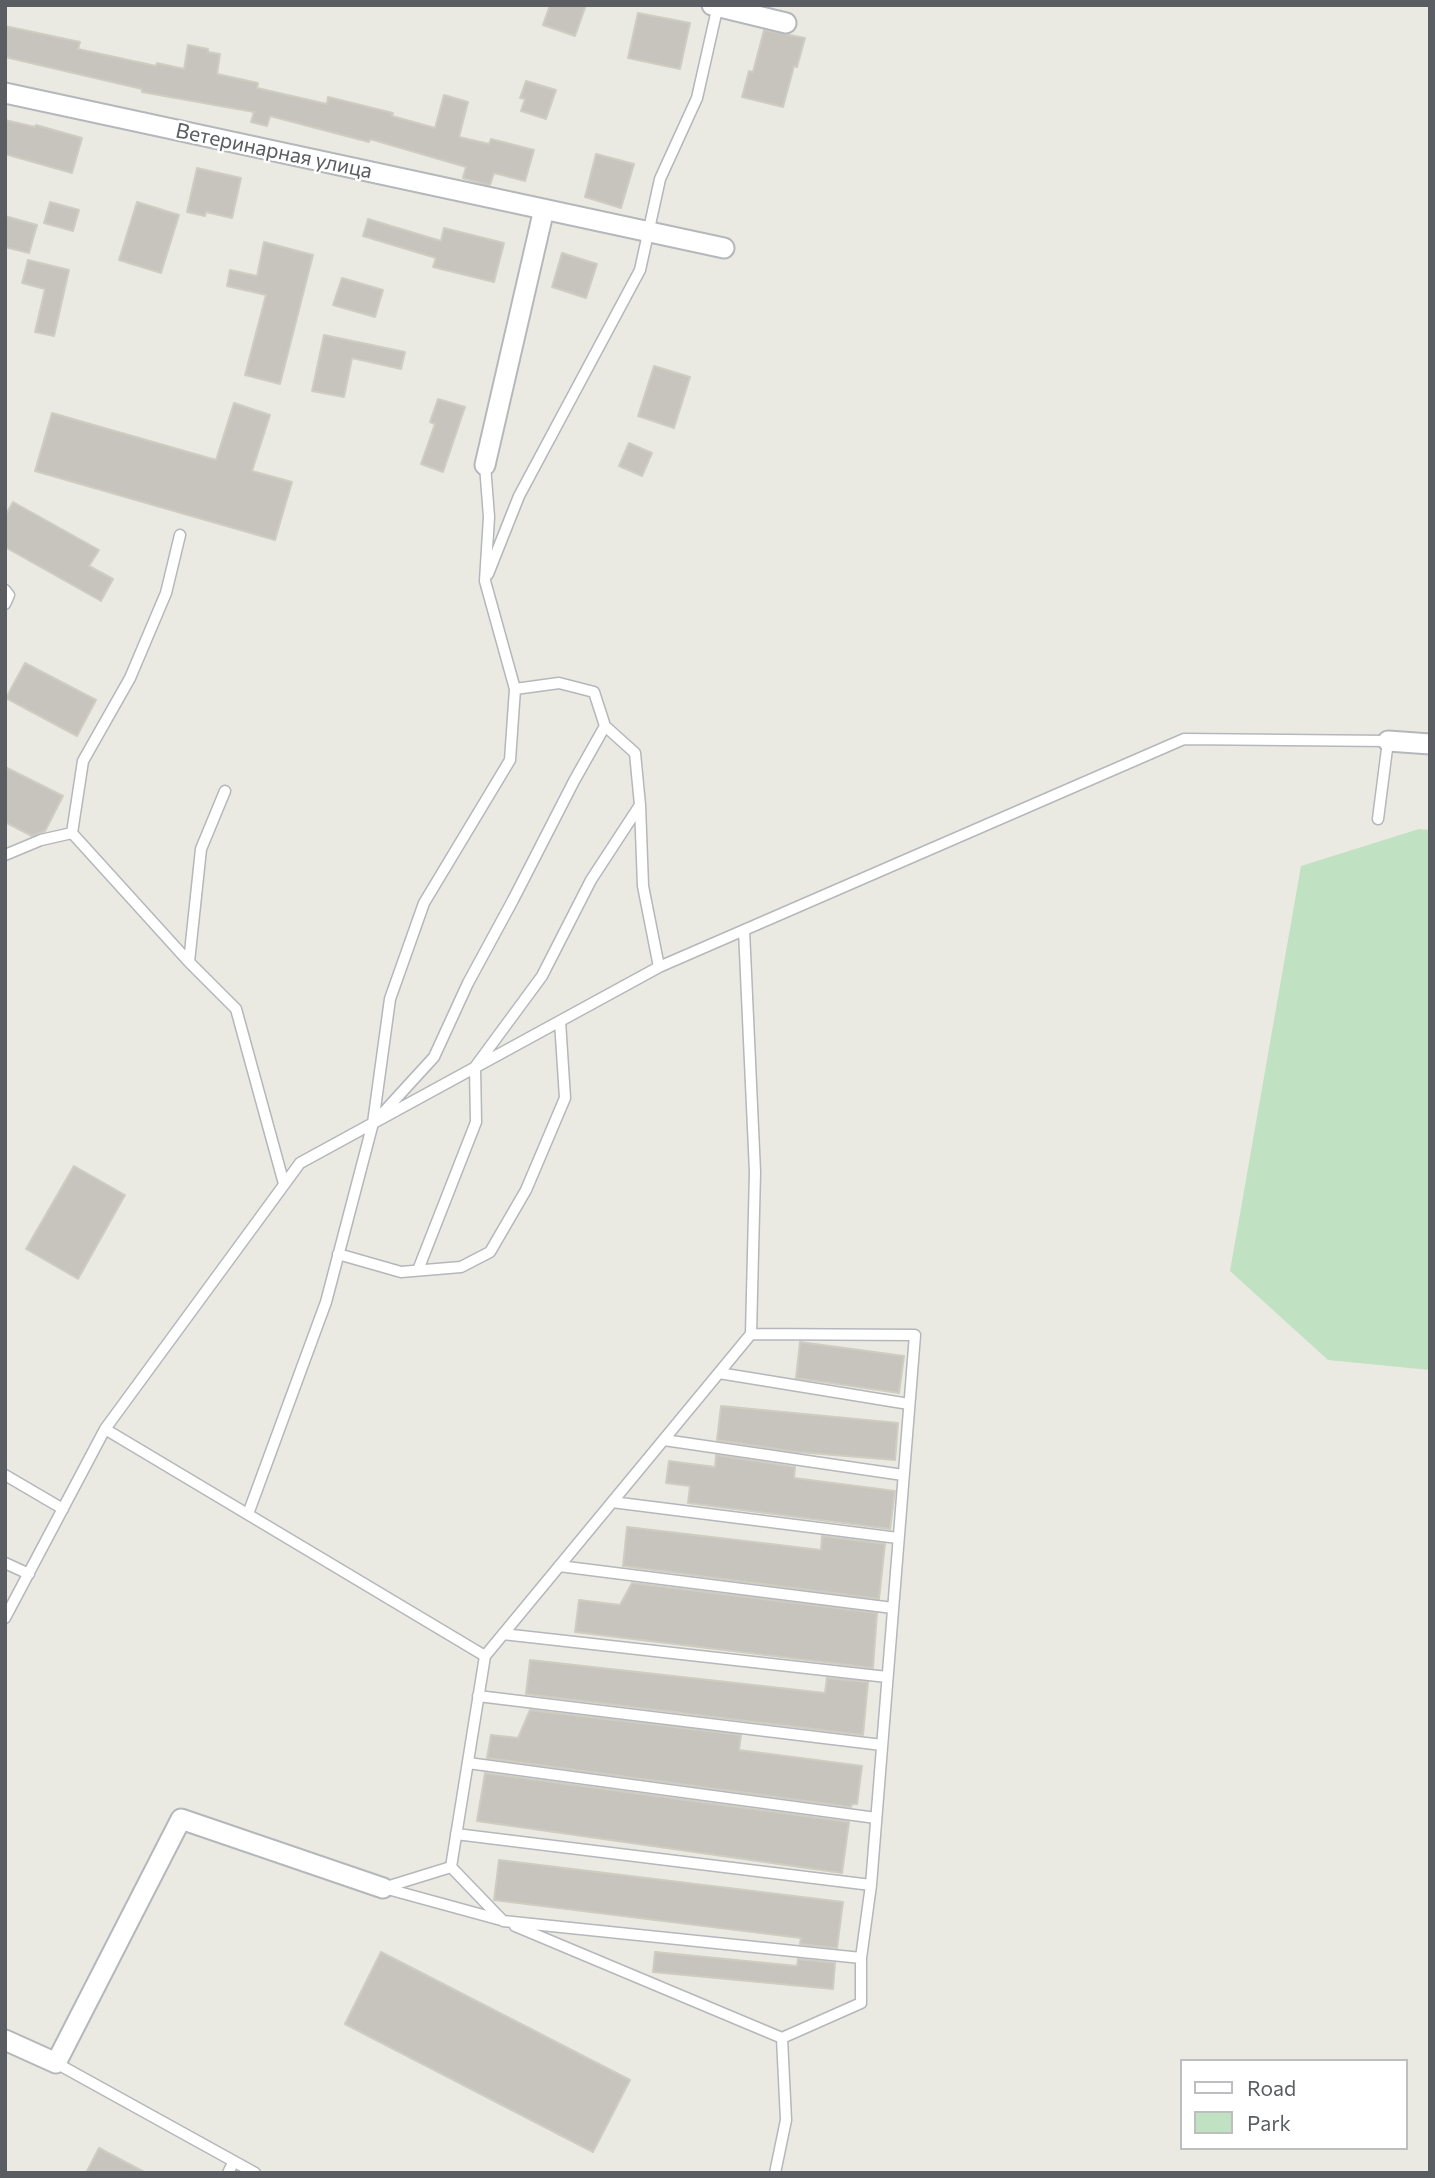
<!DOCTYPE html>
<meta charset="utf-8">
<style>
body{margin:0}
#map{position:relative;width:1435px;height:2178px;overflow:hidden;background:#ebeae2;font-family:Commissioner,sans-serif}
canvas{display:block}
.frame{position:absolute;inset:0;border:7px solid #5a5d61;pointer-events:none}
.legend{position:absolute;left:1180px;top:2059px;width:228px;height:91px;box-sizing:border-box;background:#fff;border:2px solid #bdbec0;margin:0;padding:9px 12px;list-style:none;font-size:21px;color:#5a5d61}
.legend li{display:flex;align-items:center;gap:14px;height:35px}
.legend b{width:35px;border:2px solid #bdbec0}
</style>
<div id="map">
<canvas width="1435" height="2178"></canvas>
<div class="frame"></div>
<ul class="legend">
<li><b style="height:9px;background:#fff"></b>Road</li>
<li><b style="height:19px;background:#c0e1c2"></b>Park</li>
</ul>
</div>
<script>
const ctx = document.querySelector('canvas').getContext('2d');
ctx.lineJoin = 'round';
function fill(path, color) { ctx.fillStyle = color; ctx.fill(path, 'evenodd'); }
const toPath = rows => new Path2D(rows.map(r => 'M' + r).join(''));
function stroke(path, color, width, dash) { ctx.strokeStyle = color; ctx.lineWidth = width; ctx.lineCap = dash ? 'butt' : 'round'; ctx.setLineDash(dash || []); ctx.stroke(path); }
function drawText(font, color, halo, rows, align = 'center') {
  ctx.font = font + ' Commissioner,sans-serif'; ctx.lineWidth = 5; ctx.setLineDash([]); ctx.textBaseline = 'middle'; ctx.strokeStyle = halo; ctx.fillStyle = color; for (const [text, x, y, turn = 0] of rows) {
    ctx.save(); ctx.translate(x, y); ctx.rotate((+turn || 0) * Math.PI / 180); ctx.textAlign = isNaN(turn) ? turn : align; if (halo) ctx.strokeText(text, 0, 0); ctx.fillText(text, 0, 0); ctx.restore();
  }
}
fill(toPath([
 [1419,829,1430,830,1430,1370,1328,1360,1230,1271,1301,866]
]), '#c0e1c2');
const building = toPath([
 [550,5,586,5,575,36,543,25,550,5],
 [638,13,690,23,680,69,628,58,638,13],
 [5,26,80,42,78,49,156,66,157,63,184,69,188,45,208,49,208,52,220,54,217,74,258,83,257,88,327,104,328,97,393,113,392,116,435,128,444,95,468,102,459,137,489,144,491,139,534,150,525,181,494,173,490,185,488,185,463,178,466,167,370,139,369,142,270,116,267,126,251,122,254,112,142,92,142,89,5,57,5,26],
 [764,30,805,38,797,67,794,66,783,107,742,97,749,71,753,72,764,30],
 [526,81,556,90,546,119,521,111,525,99,520,98,526,81],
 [5,120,35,127,36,125,82,138,72,173,5,154,5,120],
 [596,154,634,164,621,208,585,197,596,154],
 [197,168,241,178,232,218,206,212,205,216,187,212,197,168],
 [50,202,79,210,73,231,44,223,50,202],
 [137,202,179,215,161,273,119,260,137,202],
 [5,216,37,225,29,253,5,247,5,216],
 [368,219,441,241,444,228,504,243,494,282,433,267,436,258,363,236,368,219],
 [264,242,313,255,280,384,245,375,266,295,227,286,230,270,257,276,264,242],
 [562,253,597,264,586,298,552,287,562,253],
 [28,260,69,270,54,336,35,332,45,289,22,283,28,260],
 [342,278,383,290,375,317,333,305,342,278],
 [324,335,405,352,401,369,352,358,344,397,312,391,324,335],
 [654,366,690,377,674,428,638,416,654,366],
 [438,399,465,407,443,472,421,464,435,424,430,422,438,399],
 [234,403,270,415,252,471,292,482,275,540,35,471,52,413,216,460,234,403],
 [629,443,652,453,642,476,619,466,629,443],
 [13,502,99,550,89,566,113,579,101,601,5,547,5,516,13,502],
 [25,663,96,700,77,736,6,698,25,663],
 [5,767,63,796,45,831,32,836,5,822,5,767],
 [74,1166,125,1195,78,1279,26,1249,74,1166],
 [800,1342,904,1356,899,1393,796,1378,800,1342],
 [721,1406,898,1423,895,1460,797,1452,717,1440,721,1406],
 [716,1455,795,1467,794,1478,895,1491,890,1529,688,1503,690,1486,666,1483,669,1461,715,1467,716,1455],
 [627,1527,821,1550,822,1536,885,1544,879,1599,623,1566,627,1527],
 [632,1583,877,1613,873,1668,575,1632,579,1600,620,1605,632,1583],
 [530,1660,825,1693,827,1678,868,1682,863,1735,526,1694,530,1660],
 [530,1710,741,1735,739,1750,862,1766,857,1804,852,1804,851,1807,487,1758,491,1735,518,1738,530,1710],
 [485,1773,849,1822,842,1873,477,1821,485,1773],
 [499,1860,843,1902,837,1948,800,1944,801,1938,494,1900,499,1860],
 [381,1952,630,2080,593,2152,345,2024,381,1952],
 [655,1952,797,1966,798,1959,835,1963,833,1989,653,1972,655,1952],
 [99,2148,146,2173,86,2173,99,2148]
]);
fill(building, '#c7c4be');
stroke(building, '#cfccc1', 2);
const lane = toPath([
 [488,574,519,496,640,270,660,179,697,98,718,5],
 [5,590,9,595,5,604],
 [640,805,643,886,659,967],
 [72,833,83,761,130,678,166,593,180,535],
 [5,855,41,840,72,833,189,962,236,1009,284,1184],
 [744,930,755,1172,751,1334],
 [189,962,201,849,225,791],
 [381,1115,434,1057,468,983,513,900,574,781,605,726,594,692,559,683,515,689],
 [338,1254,401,1272,461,1267,490,1252,526,1190,565,1098,560,1021],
 [418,1270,476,1122,475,1067,542,976,591,880,640,805,635,753,605,726],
 [719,1373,909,1404],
 [105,1429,485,1656,451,1867,383,1888],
 [664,1440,903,1475],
 [5,1475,63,1509],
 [612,1502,898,1538],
 [248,1514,326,1302,373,1123,390,999,424,903,510,760,515,689,485,581,489,517,485,465],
 [5,1563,29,1574],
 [559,1566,893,1608],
 [5,1618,105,1429,300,1163,659,967,1184,739,1388,741,1378,819],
 [503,1634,887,1677],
 [485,1656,751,1334,915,1335,871,1885,861,1958,861,2003,782,2038,786,2120,775,2173],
 [478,1696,882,1745],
 [468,1763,876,1818],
 [456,1834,871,1885],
 [451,1867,503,1921,861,1958],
 [384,1888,501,1920],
 [515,1926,782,2038],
 [56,2063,255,2173],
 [228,2173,234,2161]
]);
const street = toPath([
 [712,5,786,23],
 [5,93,724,248],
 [485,465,544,209],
 [1388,741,1430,744],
 [5,2040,56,2063,181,1819,383,1888]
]);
stroke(lane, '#b4b7bb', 13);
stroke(street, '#b4b7bb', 23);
stroke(lane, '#fff', 10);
stroke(street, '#fff', 19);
drawText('21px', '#5a5d61', '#fff', [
 ["Ветеринарная улица",274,151,12]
]);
</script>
